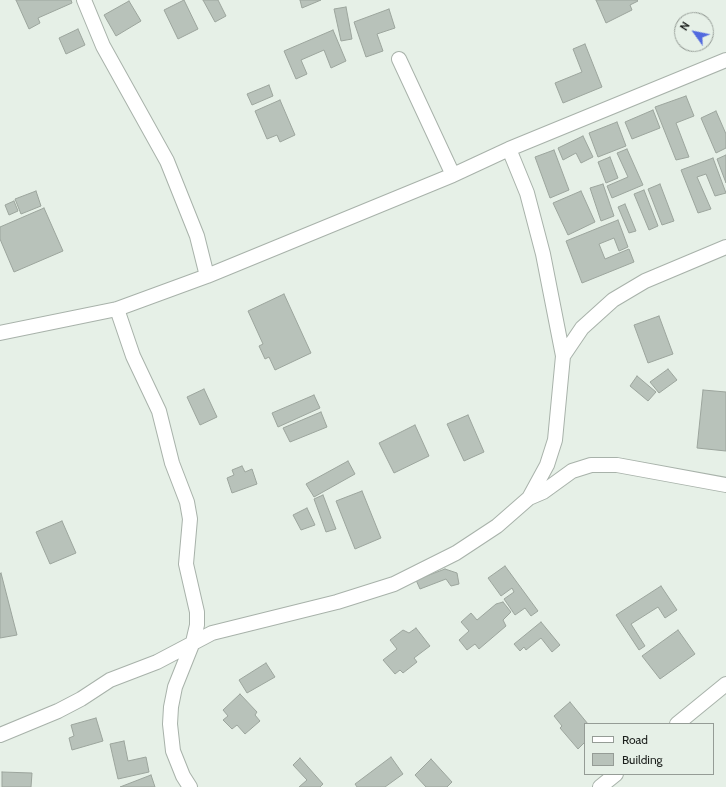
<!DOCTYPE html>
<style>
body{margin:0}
#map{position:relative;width:726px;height:787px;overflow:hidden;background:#e6f0e7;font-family:Cabin,sans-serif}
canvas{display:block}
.legend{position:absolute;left:584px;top:723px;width:130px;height:52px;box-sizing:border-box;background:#e6f0e7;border:1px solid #959c96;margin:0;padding:5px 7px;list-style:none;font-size:12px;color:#1b1f1c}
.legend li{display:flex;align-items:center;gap:8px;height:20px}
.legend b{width:20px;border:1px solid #959c96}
.north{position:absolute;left:674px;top:12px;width:40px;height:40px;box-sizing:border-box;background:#e6f0e7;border:1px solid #959c96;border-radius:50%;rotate:303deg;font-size:11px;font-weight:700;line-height:16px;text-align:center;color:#1b1f1c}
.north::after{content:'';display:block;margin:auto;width:14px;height:18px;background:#526adf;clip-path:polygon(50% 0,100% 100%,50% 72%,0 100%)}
</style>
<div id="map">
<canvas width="726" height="787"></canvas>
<ul class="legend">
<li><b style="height:5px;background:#fff"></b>Road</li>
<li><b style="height:11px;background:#b8c2ba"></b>Building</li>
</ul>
<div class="north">N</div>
</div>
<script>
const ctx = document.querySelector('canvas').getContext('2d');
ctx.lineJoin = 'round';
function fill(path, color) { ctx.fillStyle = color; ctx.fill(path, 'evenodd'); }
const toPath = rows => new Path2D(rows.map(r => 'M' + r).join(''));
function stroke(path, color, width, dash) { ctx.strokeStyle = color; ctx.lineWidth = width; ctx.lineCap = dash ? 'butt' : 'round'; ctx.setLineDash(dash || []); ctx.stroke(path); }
const building = toPath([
 [16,0,71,0,72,3,38,18,40,23,29,29,16,0],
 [184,0,198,29,178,39,164,10,184,0],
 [203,0,218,0,226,16,215,22,203,0],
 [300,0,321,0,302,8,300,0],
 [596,0,637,0,638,1,630,5,632,10,606,23,596,0],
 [129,1,141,21,116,36,104,15,129,1],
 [346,7,352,39,341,41,334,9,346,7],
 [389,9,395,28,377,34,383,51,366,57,354,22,389,9],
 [78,29,85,45,66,54,59,38,78,29],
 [333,30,346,61,331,68,324,50,301,60,307,74,296,79,284,51,333,30],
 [585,44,602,87,563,103,555,83,582,72,573,49,585,44],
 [269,85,273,96,252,105,247,94,269,85],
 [686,96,694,116,676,123,689,157,676,160,655,107,686,96],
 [280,100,295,135,280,142,277,135,267,139,255,111,280,100],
 [653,110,660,128,632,139,625,122,653,110],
 [716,111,726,134,726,148,716,153,701,118,716,111],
 [617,122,626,146,598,157,589,133,617,122],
 [583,136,593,157,581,163,576,153,563,160,558,148,583,136],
 [627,149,643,185,612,198,607,186,628,177,617,153,627,149],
 [554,150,569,190,550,198,535,157,554,150],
 [726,155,726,183,717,159,726,155],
 [610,157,618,178,606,183,598,162,610,157],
 [713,158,726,193,715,196,706,174,697,177,711,209,698,213,681,170,713,158],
 [603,184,614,216,601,221,590,188,603,184],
 [660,184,674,221,662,225,648,189,660,184],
 [644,190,658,226,649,230,634,194,644,190],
 [36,191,41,206,21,214,15,199,36,191],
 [581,191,595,222,568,235,553,203,581,191],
 [14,201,18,211,9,215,5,205,14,201],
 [625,204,636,231,629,233,618,207,625,204],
 [44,208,63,251,14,272,0,239,0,227,44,208],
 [618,220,628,247,619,251,614,238,599,244,605,259,629,249,634,262,582,283,566,241,618,220],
 [284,294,311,353,275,370,269,357,265,359,259,346,263,344,248,311,284,294],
 [659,316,673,354,648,363,634,325,659,316],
 [668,369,677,380,659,393,650,382,668,369],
 [637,376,656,392,648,401,630,386,637,376],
 [204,389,217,417,200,425,187,397,204,389],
 [703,390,726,392,726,451,697,448,703,390],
 [314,395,320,408,278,427,272,413,314,395],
 [321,412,327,427,290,442,283,428,321,412],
 [468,415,484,452,464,461,447,424,468,415],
 [415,425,429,456,394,473,379,443,415,425],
 [348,461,355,474,314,497,306,484,348,461],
 [242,466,245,472,252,469,257,484,232,493,227,478,234,475,232,470,242,466],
 [362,491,381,538,355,549,336,501,362,491],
 [323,495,336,529,326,532,314,499,323,495],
 [307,508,315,525,301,530,293,515,307,508],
 [62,521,76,553,50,564,36,532,62,521],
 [505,566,538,611,531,616,525,608,515,615,504,599,514,592,512,588,501,596,488,578,505,566],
 [445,569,457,573,459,584,451,586,446,579,420,589,416,580,445,569],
 [1,573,17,635,0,638,0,574,1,573],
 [661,586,677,610,665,618,658,607,631,624,645,646,639,650,616,615,661,586],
 [503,602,511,612,503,620,506,626,479,649,475,644,467,650,459,640,469,631,461,622,471,613,477,620,496,604,503,602],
 [541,622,560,645,552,652,541,638,526,650,524,647,520,651,514,644,541,622],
 [416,628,430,646,414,658,417,662,403,673,400,670,395,674,383,660,397,649,390,640,403,630,409,633,416,628],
 [678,630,695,654,660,679,642,656,678,630],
 [266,663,275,677,247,693,239,680,266,663],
 [240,694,257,712,255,715,260,721,245,734,237,725,232,729,223,720,228,716,223,710,240,694],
 [570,702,588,724,585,724,585,742,578,749,560,728,562,726,554,716,570,702],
 [96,718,103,741,72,750,69,738,74,736,71,725,96,718],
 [124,741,128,761,146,757,149,772,118,779,110,744,124,741],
 [391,757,403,774,385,787,357,787,355,784,391,757],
 [300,758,323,784,320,787,299,787,307,780,293,765,300,758],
 [431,759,452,782,447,787,426,787,415,775,431,759],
 [2,772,32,773,31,787,2,787,2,772],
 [151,775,155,787,120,787,151,775]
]);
fill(building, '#b8c2ba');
stroke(building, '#9ca59d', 1);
const street = toPath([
 [84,0,103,46,167,161,197,236,207,276],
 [399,59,453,175],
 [117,309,133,356,159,411,172,463,187,502,190,519,186,564,197,612,197,625,193,642,175,687,171,707,170,724,173,751,183,776,190,787],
 [0,333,117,309,207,276,453,175,509,149,726,60],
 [563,356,582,328,613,300,645,281,726,247],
 [529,498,543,492,572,471,591,465,617,465,726,485],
 [677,724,726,684],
 [0,735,58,711,81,699,110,680,157,662,212,633,337,602,394,584,456,553,497,526,529,498,547,465,555,440,563,356,543,254,527,193,509,149],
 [600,787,616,774]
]);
stroke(street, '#a8b2aa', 16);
stroke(street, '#fff', 14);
</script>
